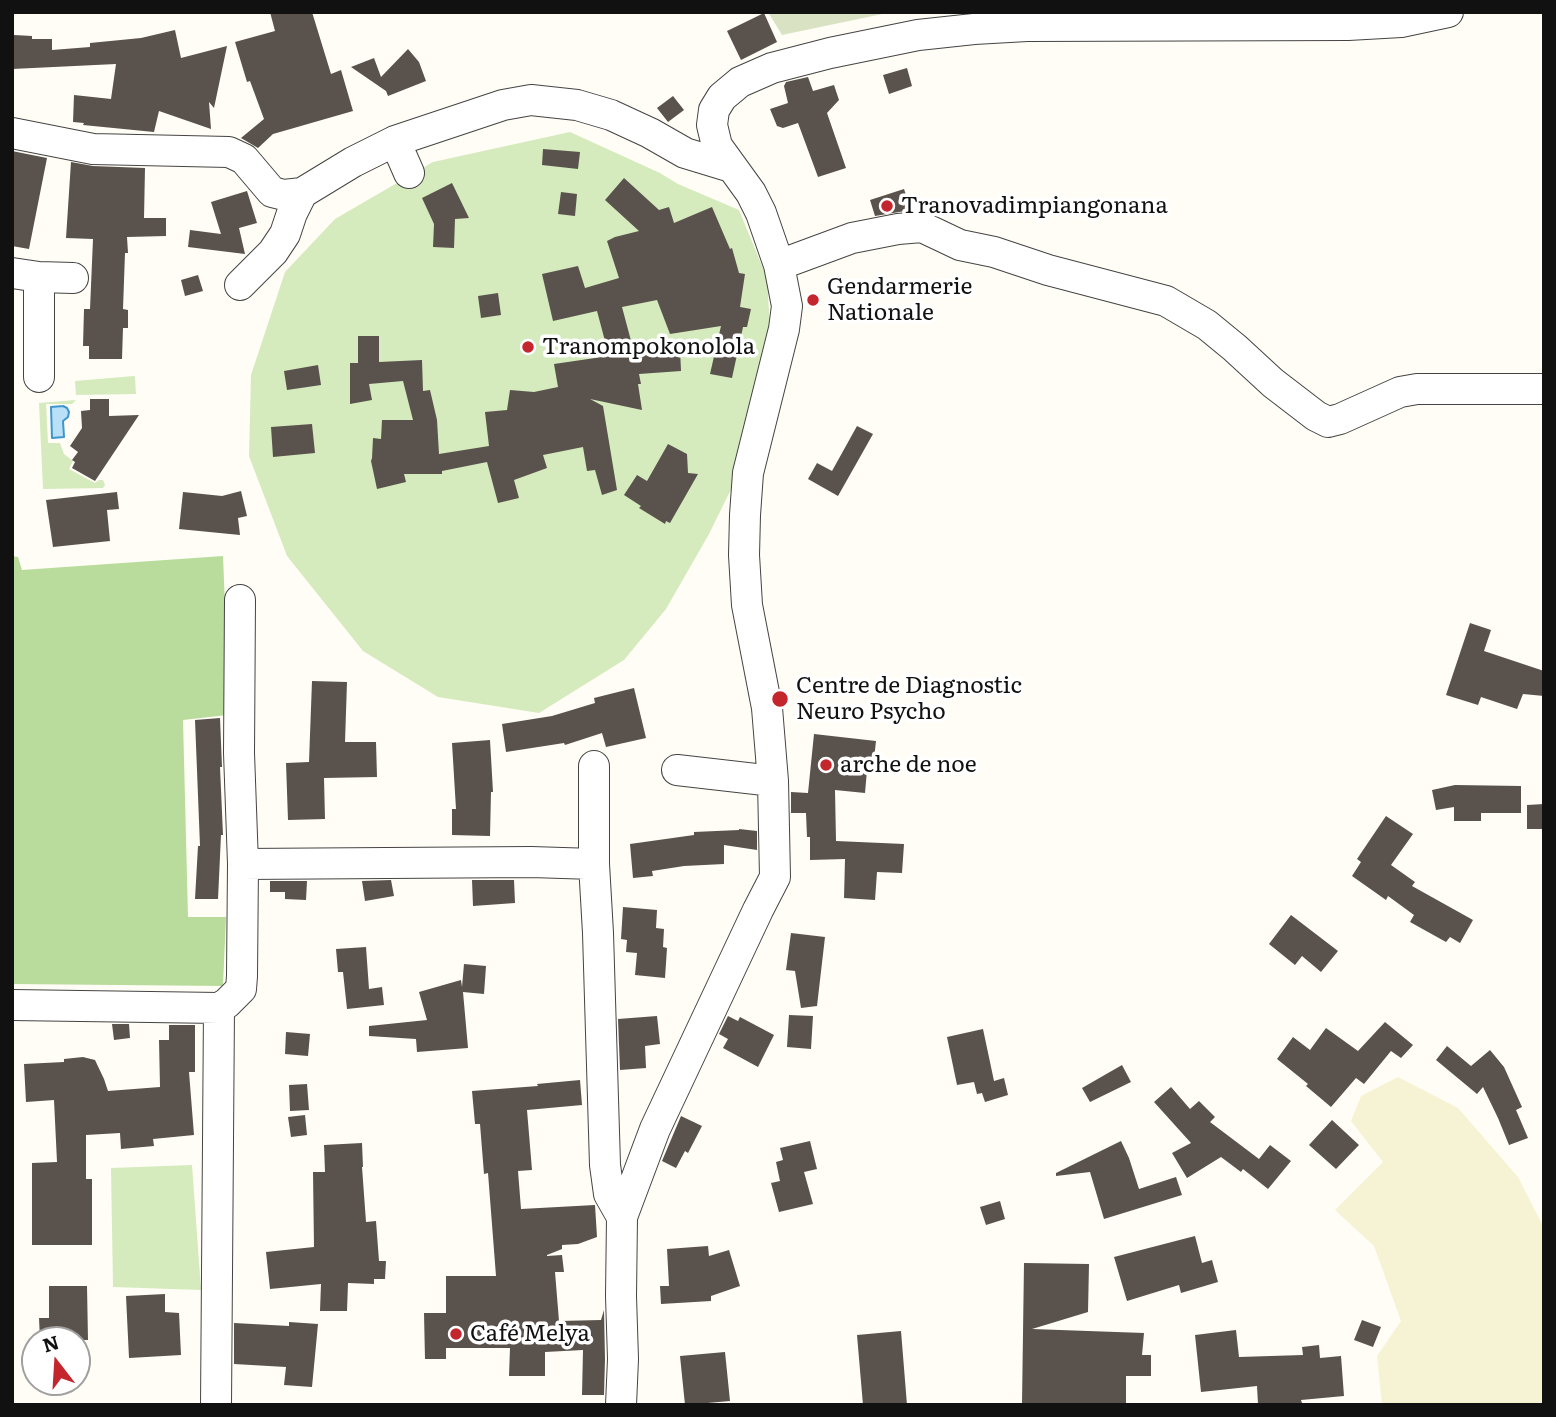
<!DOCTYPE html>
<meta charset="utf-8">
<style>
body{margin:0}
#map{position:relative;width:1556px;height:1417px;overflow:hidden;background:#fffdf5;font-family:Literata,serif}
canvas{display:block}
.frame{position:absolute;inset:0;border:14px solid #111;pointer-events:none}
.north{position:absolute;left:21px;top:1326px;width:70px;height:70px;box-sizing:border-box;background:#fff;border:2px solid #a0a0a0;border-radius:50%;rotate:343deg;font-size:19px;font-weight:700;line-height:28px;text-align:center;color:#111}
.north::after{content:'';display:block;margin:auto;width:24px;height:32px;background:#c4262e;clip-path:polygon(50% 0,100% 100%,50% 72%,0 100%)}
</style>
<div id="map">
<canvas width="1556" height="1417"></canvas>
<div class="frame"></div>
<div class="north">N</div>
</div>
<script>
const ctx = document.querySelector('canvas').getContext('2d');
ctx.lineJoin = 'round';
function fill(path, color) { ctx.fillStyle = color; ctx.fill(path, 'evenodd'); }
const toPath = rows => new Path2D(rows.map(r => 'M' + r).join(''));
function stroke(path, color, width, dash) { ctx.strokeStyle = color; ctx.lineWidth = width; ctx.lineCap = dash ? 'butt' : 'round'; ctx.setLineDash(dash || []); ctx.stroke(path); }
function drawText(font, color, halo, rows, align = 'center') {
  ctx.font = font + ' Literata,serif'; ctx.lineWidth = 7; ctx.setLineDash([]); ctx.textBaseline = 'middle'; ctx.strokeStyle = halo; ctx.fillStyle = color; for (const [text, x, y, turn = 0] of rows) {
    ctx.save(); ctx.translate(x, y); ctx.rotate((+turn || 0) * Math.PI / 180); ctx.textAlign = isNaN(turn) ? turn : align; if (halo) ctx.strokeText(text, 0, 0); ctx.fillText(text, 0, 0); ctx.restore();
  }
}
fill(toPath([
 [1398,1077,1458,1108,1518,1177,1544,1228,1544,1405,1382,1405,1377,1356,1401,1321,1374,1246,1335,1210,1383,1162,1351,1121,1361,1096]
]), '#f6f3d4');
fill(toPath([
 [570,132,660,173,678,184,739,210,767,278,772,362,747,457,709,534,666,609,624,660,539,713,438,697,363,651,287,556,249,456,251,375,285,272,335,219,433,162],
 [134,376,135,377,136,394,76,395,75,381],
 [76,400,72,404,46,404,48,443,60,443,64,454,73,461,69,469,95,483,99,480,103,480,105,485,103,488,43,489,39,403],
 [192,1165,201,1290,113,1287,111,1168]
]), '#d5ebbd');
fill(toPath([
 [12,556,18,557,22,570,223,556,227,654,227,715,183,720,188,917,226,917,223,986,12,984]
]), '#b9dc9c');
fill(toPath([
 [768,12,892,12,782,35]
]), '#d9e3c4');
const water = toPath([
 [63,406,67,408,69,412,68,417,63,421,64,437,52,438,51,407,63,406]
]);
fill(water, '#b9e0f7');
stroke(water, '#3f96cf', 2);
fill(toPath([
 [270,12,312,12,331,74,341,70,353,111,273,134,258,148,241,138,264,119,250,81,247,82,235,42,275,31],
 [764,13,777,42,741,60,727,31],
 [175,30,181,58,227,46,214,108,209,102,211,129,159,111,154,132,83,125,84,123,73,122,74,95,111,99,116,64,12,69,14,35,32,36,32,39,52,39,52,50,90,47,90,43,141,38],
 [408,49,419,62,426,81,388,96,386,91,351,67,374,58,381,77],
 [907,68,912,86,889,94,883,75],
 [808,77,813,91,834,85,839,100,827,113,846,168,818,177,798,123,783,128,777,126,770,109,788,103,784,86,786,82],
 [673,96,684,110,668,122,657,108],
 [543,149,580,152,578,169,542,165],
 [12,151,47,158,29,249,12,246],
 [71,162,93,166,145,168,144,218,166,218,166,236,127,237,128,253,125,253,123,309,128,310,128,328,123,328,122,359,89,359,89,346,83,346,84,309,90,309,93,239,66,238],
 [624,178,659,210,669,207,674,223,712,207,730,249,732,248,739,273,745,274,740,307,751,309,747,327,743,327,732,378,710,374,721,326,670,334,657,300,622,307,634,352,680,349,681,371,639,374,641,384,638,384,642,410,590,399,603,406,617,490,602,495,595,470,587,471,583,447,543,455,547,468,514,480,519,498,498,503,487,462,442,471,442,474,404,474,406,482,377,489,371,461,372,458,373,438,381,439,382,420,413,420,403,381,369,384,372,400,350,404,350,363,358,363,358,336,379,336,379,362,422,360,423,391,430,390,437,420,439,454,489,446,485,412,507,410,510,390,534,392,558,387,554,364,609,356,597,311,553,321,542,274,578,266,585,288,619,278,607,241,615,237,639,231,605,200],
 [452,183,469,218,455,219,454,248,433,247,434,224,422,198],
 [904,189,911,210,875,216,870,200],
 [247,191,257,223,239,228,245,254,188,247,190,230,221,234,211,202],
 [561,192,577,194,575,216,558,214],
 [198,275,203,291,185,296,181,280],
 [498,293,501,315,481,318,478,296],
 [318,365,321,385,287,390,284,371],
 [90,399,109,399,109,416,139,415,95,481,72,468,75,462,72,460,78,452,70,446,82,428,81,411,90,410],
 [312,424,315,453,273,457,271,427],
 [857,426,873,434,838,496,808,479,817,463,832,471],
 [668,444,687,454,688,473,698,474,670,523,666,521,665,524,639,508,641,506,624,495,637,475,647,481],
 [241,491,247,516,238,518,240,535,179,529,183,492,222,496],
 [117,492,119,509,107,510,110,541,53,547,46,500],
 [1470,623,1491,630,1484,651,1544,671,1544,696,1523,694,1517,709,1481,697,1478,705,1446,695],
 [312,681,347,682,345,742,376,742,377,777,324,778,325,819,288,820,286,763,309,762],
 [634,688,646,738,606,747,602,733,565,745,564,743,506,752,502,724,552,716,595,703,594,698],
 [220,718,222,767,220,767,223,835,221,835,218,899,195,899,198,846,200,846,195,720],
 [814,734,876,741,874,759,868,759,865,793,835,790,836,841,904,844,902,873,877,872,875,900,844,898,845,859,810,860,810,837,807,837,806,813,791,813,791,792,808,793],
 [490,740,493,792,491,792,490,836,452,835,452,809,456,809,452,743],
 [1455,785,1521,786,1521,813,1481,813,1481,821,1454,821,1454,807,1436,810,1432,790],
 [1544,804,1544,829,1527,829,1527,805],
 [1386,816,1413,834,1391,865,1415,882,1412,886,1473,920,1460,943,1450,937,1446,942,1410,922,1414,915,1388,896,1386,900,1352,876,1361,862,1357,859],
 [739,829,757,831,757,850,724,845,724,864,684,866,652,871,653,876,633,878,630,844,694,835,694,832,739,830],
 [391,880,394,896,365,901,362,881],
 [472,880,514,880,515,903,473,906],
 [270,881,307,881,306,900,285,899,285,892,270,892],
 [623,907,657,910,656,928,664,929,663,947,667,948,665,978,635,975,637,953,626,952,627,940,621,939],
 [1291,915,1338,951,1321,972,1302,956,1295,965,1269,944],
 [791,933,825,937,817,1006,801,1008,795,971,786,970],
 [366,947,369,989,382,987,384,1005,347,1009,343,972,338,972,336,949],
 [464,964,486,966,484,994,463,992,468,1048,417,1052,416,1039,369,1036,369,1026,427,1020,419,992,461,980,462,987],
 [789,1015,813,1016,811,1049,787,1047],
 [657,1016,660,1044,645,1046,646,1068,620,1070,618,1019],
 [728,1016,738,1021,740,1017,774,1035,758,1067,723,1048,728,1039,719,1034],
 [1385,1022,1413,1045,1401,1058,1391,1051,1364,1084,1356,1078,1331,1107,1306,1086,1308,1084,1277,1059,1293,1037,1310,1050,1326,1028,1358,1051],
 [112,1024,129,1024,130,1038,114,1040],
 [169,1025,195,1025,195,1072,189,1072,194,1135,153,1139,154,1146,121,1149,120,1133,86,1135,86,1179,92,1179,92,1245,32,1245,32,1163,57,1162,54,1100,26,1102,24,1064,64,1062,64,1059,83,1057,95,1060,104,1079,108,1091,160,1087,159,1040,169,1040],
 [983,1029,994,1081,1004,1078,1008,1095,985,1102,982,1093,977,1094,974,1082,957,1085,947,1037],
 [286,1032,310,1034,308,1056,285,1054],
 [1447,1046,1471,1066,1490,1050,1504,1067,1522,1107,1516,1110,1528,1138,1509,1145,1498,1118,1483,1087,1477,1094,1436,1060],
 [1122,1065,1131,1082,1090,1102,1082,1088],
 [580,1080,582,1105,527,1110,532,1170,518,1171,521,1209,595,1205,597,1237,578,1244,562,1245,562,1249,547,1255,547,1256,562,1255,564,1272,555,1272,559,1321,601,1320,604,1310,605,1359,604,1395,582,1395,583,1350,545,1352,545,1376,509,1376,510,1348,446,1348,446,1359,425,1359,424,1313,446,1313,446,1276,496,1276,488,1173,484,1174,480,1124,475,1124,472,1091,538,1086,537,1084],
 [307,1084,309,1110,290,1111,289,1085],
 [1171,1087,1190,1109,1199,1101,1215,1117,1210,1122,1259,1159,1270,1145,1291,1161,1268,1189,1243,1169,1241,1172,1221,1157,1187,1178,1172,1153,1191,1143,1154,1102],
 [305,1115,307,1135,291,1137,288,1117],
 [681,1116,702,1126,688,1153,685,1151,676,1168,662,1161],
 [1332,1120,1359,1145,1336,1169,1309,1145],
 [810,1141,817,1169,804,1172,813,1204,779,1212,771,1183,780,1181,776,1162,783,1160,780,1148],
 [1121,1141,1129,1158,1139,1189,1176,1177,1182,1195,1104,1219,1090,1172,1056,1176,1056,1173],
 [362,1143,363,1167,362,1167,366,1222,376,1221,379,1261,386,1261,385,1279,374,1279,374,1284,348,1283,347,1311,320,1311,321,1284,270,1289,266,1252,314,1247,313,1172,325,1172,324,1145],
 [1000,1201,1005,1219,986,1225,980,1207],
 [1195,1236,1202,1263,1212,1260,1218,1282,1181,1293,1179,1285,1127,1301,1114,1257],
 [708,1246,709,1256,729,1250,740,1286,711,1296,711,1301,661,1304,660,1286,669,1286,667,1249],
 [1024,1263,1089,1264,1088,1312,1032,1329,1144,1333,1142,1355,1151,1355,1151,1376,1126,1376,1126,1405,1022,1404],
 [49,1286,87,1286,88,1340,40,1340,39,1318,49,1318],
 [165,1294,165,1312,179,1313,181,1355,129,1358,126,1296],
 [1362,1320,1381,1327,1373,1347,1354,1340],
 [289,1322,318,1324,312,1387,284,1385,286,1367,234,1364,234,1323,289,1326],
 [1236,1330,1239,1357,1303,1355,1302,1347,1319,1345,1320,1358,1341,1356,1344,1396,1301,1400,1302,1403,1258,1404,1257,1386,1201,1392,1195,1335],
 [901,1331,907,1405,863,1405,857,1335],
 [725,1352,730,1401,685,1405,680,1356]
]), '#5a524d');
const minor = toPath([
 [12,133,93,149,229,152,244,159,272,192,284,195,302,193,353,162,395,141,503,105,531,100,577,105,611,115,650,133,685,153,731,167],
 [395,141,409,173],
 [779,265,852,238,898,229,922,227,960,245,994,252,1048,270,1166,301,1207,325,1235,348,1273,383,1316,416,1328,422,1340,419,1400,392,1417,389,1544,389],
 [12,273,39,277,73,278],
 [39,277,39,377],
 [240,285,273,252,285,234,292,213,302,193],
 [594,766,594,864,598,933,605,1165,609,1194,622,1217],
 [677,770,773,781],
 [243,864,531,862,594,864],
 [12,1005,219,1008,227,1003,241,989,242,976,243,864,239,753,240,600],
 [216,1405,219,1008],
 [621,1405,623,1359,621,1296,622,1217,655,1129,758,910,775,877,773,781,767,708,747,605,744,555,745,515,748,473,784,329,787,306,779,265,761,213,751,193,717,146,712,125,714,110,722,97,740,82,772,68,830,53,918,35,974,29,1027,26,1348,25,1401,22,1448,12]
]);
stroke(minor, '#444', 32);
stroke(minor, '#fff', 30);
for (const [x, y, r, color] of [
 [887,206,7,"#c4262e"],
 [813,300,7,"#c4262e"],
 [528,347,7,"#c4262e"],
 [780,699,9,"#c4262e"],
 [826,765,7,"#c4262e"],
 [456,1334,7,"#c4262e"]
]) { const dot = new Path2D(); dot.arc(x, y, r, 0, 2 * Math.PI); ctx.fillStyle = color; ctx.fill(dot); stroke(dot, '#fff', 2.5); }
drawText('23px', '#111', '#fff', [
 ["Tranovadimpiangonana",901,206],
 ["Gendarmerie",827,287],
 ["Nationale",827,313],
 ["Tranompokonolola",542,347],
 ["Centre de Diagnostic",796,686],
 ["Neuro Psycho",796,712],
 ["arche de noe",840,765],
 ["Café Melya",470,1334]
], 'left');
</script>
